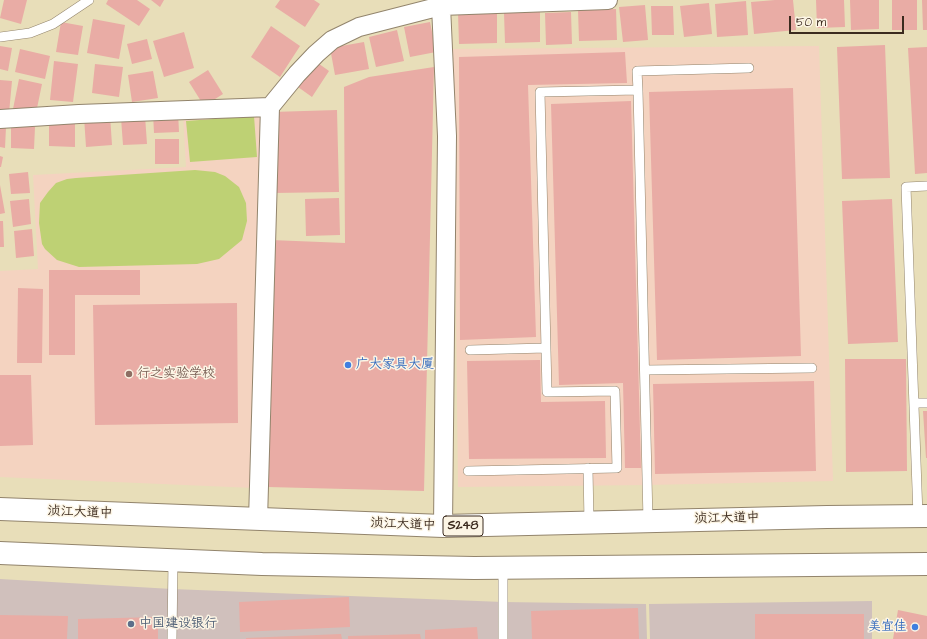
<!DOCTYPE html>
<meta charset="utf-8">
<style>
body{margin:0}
#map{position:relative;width:927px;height:639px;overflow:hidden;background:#e8deb9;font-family:"Architects Daughter",sans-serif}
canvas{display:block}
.scale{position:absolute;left:789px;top:16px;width:115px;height:18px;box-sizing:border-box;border:2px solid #3b2a1e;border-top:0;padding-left:5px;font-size:12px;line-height:14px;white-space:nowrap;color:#3b2a1e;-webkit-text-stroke:3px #fcf5e5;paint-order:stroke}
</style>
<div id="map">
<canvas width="927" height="639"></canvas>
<div class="scale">50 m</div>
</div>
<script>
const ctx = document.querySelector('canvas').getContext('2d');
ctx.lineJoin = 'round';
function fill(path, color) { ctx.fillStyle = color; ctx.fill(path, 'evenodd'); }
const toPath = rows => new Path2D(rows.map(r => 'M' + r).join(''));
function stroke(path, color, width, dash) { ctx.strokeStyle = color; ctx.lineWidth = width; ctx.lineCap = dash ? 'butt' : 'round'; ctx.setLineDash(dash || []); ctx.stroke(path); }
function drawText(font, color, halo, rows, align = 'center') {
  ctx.font = font + ' "Architects Daughter","LXGW WenKai TC",sans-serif'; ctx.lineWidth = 3; ctx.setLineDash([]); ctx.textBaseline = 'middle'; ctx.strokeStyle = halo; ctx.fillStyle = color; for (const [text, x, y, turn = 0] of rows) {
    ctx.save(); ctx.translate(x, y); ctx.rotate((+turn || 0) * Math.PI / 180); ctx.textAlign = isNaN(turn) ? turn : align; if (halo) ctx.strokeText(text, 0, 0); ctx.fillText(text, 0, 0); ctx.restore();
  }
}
fill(toPath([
 [819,46,833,481,647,485,458,487,453,49],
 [264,111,254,488,0,477,0,271,38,269,33,175,186,167,183,113]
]), '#f4d3c0');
fill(toPath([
 [0,579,172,589,503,602,646,604,647,639,0,639],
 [872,601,872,639,650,639,649,604]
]), '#d0c0bc');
fill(toPath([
 [254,116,257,157,190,162,186,121],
 [195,170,215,172,225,176,239,187,246,203,247,221,242,240,219,259,197,264,79,267,57,260,45,249,42,244,39,223,40,203,48,192,56,183,67,179,76,178]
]), '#bed174');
fill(toPath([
 [4,0,27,0,21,24,0,18],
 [108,0,137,0,150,9,139,26,106,4],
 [151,0,164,0,160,7],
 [280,0,314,0,320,4,305,27,275,7],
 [775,0,793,0,796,30,754,34,751,2],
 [816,0,844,0,845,27,817,28],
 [850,0,879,0,879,29,851,30],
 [892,0,917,0,917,30,892,30],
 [922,0,927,0,927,30,923,30],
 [746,1,748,35,717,37,715,4],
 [709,3,712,34,684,37,680,6],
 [645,5,648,40,623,42,619,7],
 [651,6,673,6,674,35,652,35],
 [616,9,617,40,579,41,578,10],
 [497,11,497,43,459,44,458,12],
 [540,12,540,42,505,43,504,13],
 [571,12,572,44,546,45,545,13],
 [93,19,125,25,119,59,87,53],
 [61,22,83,26,78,55,56,52],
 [430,22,436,52,410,57,404,27],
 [271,26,300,46,280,77,251,57],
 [397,30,404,61,376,67,369,37],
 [184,32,194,68,164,77,153,41],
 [147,39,152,59,132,64,127,44],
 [364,42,369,69,335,75,330,48],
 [885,45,890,178,842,179,837,47],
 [0,46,12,48,8,71,0,69],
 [927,47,927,173,915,174,908,48],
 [20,49,50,56,45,79,15,72],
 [625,52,627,83,528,85,536,337,460,340,459,57],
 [54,61,78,64,73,102,50,100],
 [315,61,329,71,312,97,298,87],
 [95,64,123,67,119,97,92,93],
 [434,67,424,491,268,487,271,240,345,243,344,87,369,77],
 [208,70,223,94,204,106,189,82],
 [153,71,158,98,132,102,128,75],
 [19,79,42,84,36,113,13,109],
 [0,80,12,81,9,113,0,112],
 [793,88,801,356,657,360,649,92],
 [631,101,641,468,625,468,623,383,559,385,551,104],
 [337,110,339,192,274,193,272,112],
 [178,112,179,132,154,133,153,113],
 [110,115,112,145,86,147,84,117],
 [145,116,147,144,123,145,121,118],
 [49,120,75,121,75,147,49,146],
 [11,126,35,127,34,149,11,148],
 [0,127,6,127,5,148,0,147],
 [155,139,179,139,179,164,155,164],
 [0,156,3,157,1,167,0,167],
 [28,172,30,193,11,194,9,174],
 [0,185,5,213,0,214],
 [339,198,340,235,306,236,305,199],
 [29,199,31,224,13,227,10,201],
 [892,199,898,342,848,344,842,201],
 [0,221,3,221,4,247,0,247],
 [32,229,34,256,16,258,14,231],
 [49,270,140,270,140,295,75,295,75,355,49,355],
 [18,288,43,289,42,363,17,363],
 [237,303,238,423,95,425,93,305],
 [845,359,906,359,907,471,846,472],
 [540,360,541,402,605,401,606,458,469,459,467,361],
 [0,375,31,375,33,445,0,446],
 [814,381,816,471,655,474,653,384],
 [923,411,927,411,927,458,926,458],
 [349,597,350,627,240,632,239,602],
 [638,608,639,639,532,639,531,611],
 [898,610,927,616,927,639,893,639],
 [755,614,864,614,864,639,755,639],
 [0,615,68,616,67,639,0,639],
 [158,617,158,639,78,639,78,619],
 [477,627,478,639,425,639,425,630],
 [341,634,342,639,246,639,246,638],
 [420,634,421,639,348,639,348,636]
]), '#e9aca5');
const lane = toPath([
 [0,37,30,33,53,24,89,0],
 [638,90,637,71,749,68],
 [470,350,546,348],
 [645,370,812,368],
 [914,403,927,403],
 [588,468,589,523],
 [468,471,617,468,615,391,547,392,540,92,638,90,648,521],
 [918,516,906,187,927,186],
 [503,567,503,639],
 [172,639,173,560]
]);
const street = toPath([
 [441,6,447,136,443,526],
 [0,119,79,114,270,107],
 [258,520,270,107,297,74,316,54,332,40,359,27,441,6,608,0]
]);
const primary = toPath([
 [0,509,443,526,827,517,927,516],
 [0,553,262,564,474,568,927,564]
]);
stroke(lane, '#92846c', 10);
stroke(street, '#92846c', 20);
stroke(primary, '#92846c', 24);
stroke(lane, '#fff', 9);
stroke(street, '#fff', 18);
stroke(primary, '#fff', 22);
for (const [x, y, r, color] of [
 [348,365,4,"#3f7fe0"],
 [129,374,4,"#8d6e63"],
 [131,624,4,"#5c6f8a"],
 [915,627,4,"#3f7fe0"]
]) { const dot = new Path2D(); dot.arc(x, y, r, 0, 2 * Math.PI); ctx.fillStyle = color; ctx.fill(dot); stroke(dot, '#fcf5e5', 1.5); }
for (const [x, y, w] of [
 [463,526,40]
]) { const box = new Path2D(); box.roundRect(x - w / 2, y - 10, w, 20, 3); ctx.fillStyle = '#fcf5e5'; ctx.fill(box); stroke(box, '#3b2a1e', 1); }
drawText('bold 12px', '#3b2a1e', null, [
 ["S248",463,526]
]);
drawText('13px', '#366cbe', '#fcf5e5', [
 ["广大家具大厦",356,365],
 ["美宜佳",907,627,"right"]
], 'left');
drawText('13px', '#785e54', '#fcf5e5', [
 ["行之实验学校",137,374]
], 'left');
drawText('13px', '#3b2a1e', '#fcf5e5', [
 ["浈江大道中",80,513,2],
 ["浈江大道中",727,519,-1],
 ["浈江大道中",403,525,2]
]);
drawText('13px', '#4e5e75', '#fcf5e5', [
 ["中国建设银行",139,624]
], 'left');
</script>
